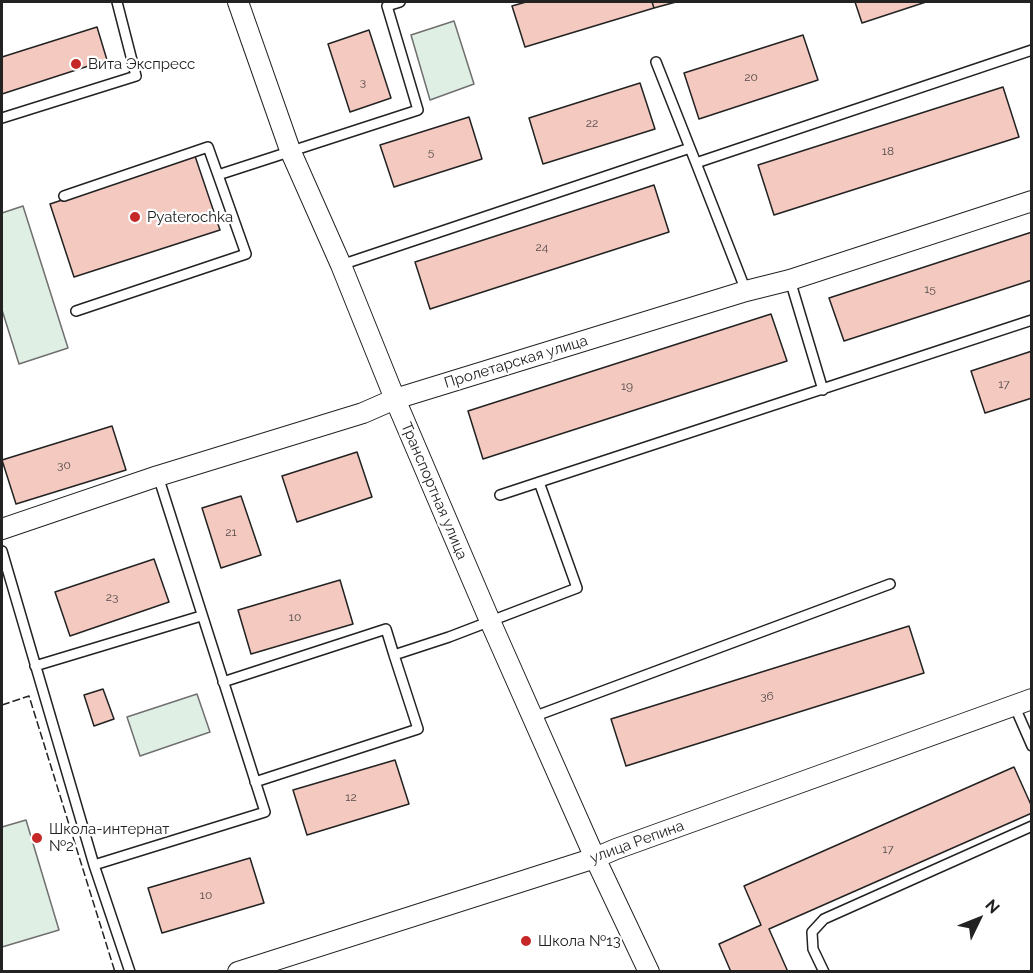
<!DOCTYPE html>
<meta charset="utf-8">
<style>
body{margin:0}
#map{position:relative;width:1033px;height:973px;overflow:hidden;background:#fff;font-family:Raleway,sans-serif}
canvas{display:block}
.frame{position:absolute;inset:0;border:3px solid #222;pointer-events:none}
.north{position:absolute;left:949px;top:889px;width:60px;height:60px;-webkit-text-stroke:4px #fff;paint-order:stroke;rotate:47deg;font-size:16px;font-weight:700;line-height:24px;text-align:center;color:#222}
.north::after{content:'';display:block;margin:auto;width:21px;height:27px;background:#222;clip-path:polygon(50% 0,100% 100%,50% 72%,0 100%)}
</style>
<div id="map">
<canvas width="1033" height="973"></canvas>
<div class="frame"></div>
<div class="north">N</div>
</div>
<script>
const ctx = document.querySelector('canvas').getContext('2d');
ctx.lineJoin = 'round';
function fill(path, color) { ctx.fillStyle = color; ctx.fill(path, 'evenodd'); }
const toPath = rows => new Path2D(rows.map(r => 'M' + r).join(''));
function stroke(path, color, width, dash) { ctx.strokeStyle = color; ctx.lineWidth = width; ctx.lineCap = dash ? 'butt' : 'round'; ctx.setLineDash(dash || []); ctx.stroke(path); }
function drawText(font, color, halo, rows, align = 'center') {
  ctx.font = font + ' Raleway,sans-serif'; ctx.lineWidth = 4.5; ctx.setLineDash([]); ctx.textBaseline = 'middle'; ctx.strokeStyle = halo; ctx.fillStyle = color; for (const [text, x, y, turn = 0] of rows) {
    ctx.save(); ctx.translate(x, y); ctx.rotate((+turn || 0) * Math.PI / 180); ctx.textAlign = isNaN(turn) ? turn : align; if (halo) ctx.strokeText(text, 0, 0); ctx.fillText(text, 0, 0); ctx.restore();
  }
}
const green = toPath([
 [454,21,474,84,430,100,411,35,454,21],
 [23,206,68,348,19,364,2,310,2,213,23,206],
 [197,694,210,732,140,756,127,717,197,694],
 [26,820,59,930,2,947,2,827,26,820]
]);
fill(green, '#e0efe3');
stroke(green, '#6f6f6f', 1.5);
const building = toPath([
 [526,2,652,2,654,8,525,47,512,6,526,2],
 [652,2,676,2,654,8,652,2],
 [855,2,926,2,862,23,855,2],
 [97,27,107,60,2,94,2,57,97,27],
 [369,30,391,98,350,112,328,44,369,30],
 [803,35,818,80,699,119,684,73,803,35],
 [640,83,655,129,543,164,529,118,640,83],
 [1003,87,1019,137,774,215,758,165,1003,87],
 [469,117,482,159,394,187,380,145,469,117],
 [195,156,220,230,74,277,50,204,195,156],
 [654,185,669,232,430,309,415,262,654,185],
 [1032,232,1032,280,844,341,829,298,1032,232],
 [771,314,787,361,483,459,468,411,771,314],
 [1032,351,1032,398,985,413,971,371,1032,351],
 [112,426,126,470,16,504,2,460,112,426],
 [357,452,372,497,297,522,282,476,357,452],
 [241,496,261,555,221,568,202,508,241,496],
 [154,559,169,602,70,636,55,592,154,559],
 [340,580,353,624,251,654,238,610,340,580],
 [909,626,924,673,626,766,611,719,909,626],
 [103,689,114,719,94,726,84,695,103,689],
 [395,760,409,804,307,835,293,790,395,760],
 [1014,767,1032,807,1032,813,769,929,788,972,731,972,719,944,761,925,744,886,1014,767],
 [250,858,264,903,162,933,148,888,250,858]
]);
fill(building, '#f3c9c0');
stroke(building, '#222', 1.5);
const service = toPath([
 [656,62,690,148],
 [2,118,136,76,117,2],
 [64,196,208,147,218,175,418,110,387,6,400,2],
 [341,265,690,148,696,163],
 [790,280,823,390],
 [746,291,696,163,1032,50],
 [76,311,246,254,218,175],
 [500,495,1032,320],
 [2,551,94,865],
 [35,666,201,616],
 [223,682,386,629,394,655],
 [1014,705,1032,746],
 [533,717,890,584],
 [255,782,418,729,394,655,449,637,577,588,539,482],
 [130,972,94,865,265,812,158,476],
 [824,972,813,949,812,932,824,919,1032,826]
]);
const minor = toPath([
 [238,2,290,150,341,265,395,399,490,621,595,858,649,972],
 [2,529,158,476,363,413,395,399,746,291,790,280,1032,201],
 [238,972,595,858,616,849,1032,699]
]);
stroke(service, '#222', 12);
stroke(minor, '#222', 22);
stroke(service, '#fff', 9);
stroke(minor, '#fff', 20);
stroke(toPath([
 [2,705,29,696,115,972]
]), '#222', 1.5, [8, 3]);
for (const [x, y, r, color] of [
 [76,64,6,"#c62828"],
 [135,217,6,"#c62828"],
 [37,838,6,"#c62828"],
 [526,941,6,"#c62828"]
]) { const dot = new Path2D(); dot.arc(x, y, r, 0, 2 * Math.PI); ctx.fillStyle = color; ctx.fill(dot); stroke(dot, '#fff', 2); }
drawText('12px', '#564c4a', null, [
 ["20",751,77],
 ["3",363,82],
 ["22",592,123],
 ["18",888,151],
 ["5",431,152],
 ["24",542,247],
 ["15",930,289],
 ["17",1004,384],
 ["19",627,386],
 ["30",64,465],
 ["21",231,532],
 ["23",112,597],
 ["10",295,617],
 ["36",767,696],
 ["12",351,797],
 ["17",888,849],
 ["10",206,895]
]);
drawText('15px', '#222', '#fff', [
 ["Вита Экспресс",88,64],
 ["Pyaterochka",147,217],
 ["Школа-интернат",49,829],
 ["№2",49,846],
 ["Школа №13",538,941]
], 'left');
drawText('15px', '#222', '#fff', [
 ["Пролетарская улица",516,362,-17],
 ["Транспортная улица",434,491,67],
 ["улица Репина",637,842,-20]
]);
</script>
